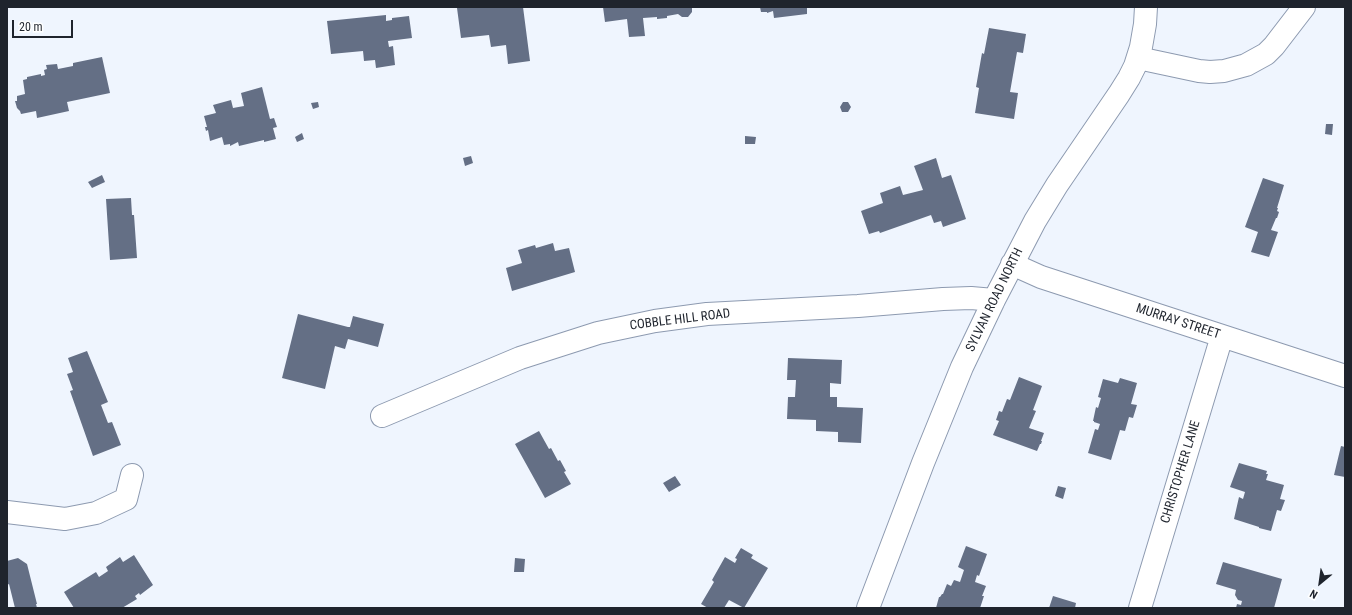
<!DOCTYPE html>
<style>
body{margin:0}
#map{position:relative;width:1352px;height:615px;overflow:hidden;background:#eff5fe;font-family:"Roboto Condensed",sans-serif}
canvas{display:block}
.frame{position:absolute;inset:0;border:8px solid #1f242d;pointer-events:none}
.north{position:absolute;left:1300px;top:563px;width:40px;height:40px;-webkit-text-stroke:3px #fff;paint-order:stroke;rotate:209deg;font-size:11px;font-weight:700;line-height:16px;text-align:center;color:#1f242d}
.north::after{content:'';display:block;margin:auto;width:14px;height:18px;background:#1f242d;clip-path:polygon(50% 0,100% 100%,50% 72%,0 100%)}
.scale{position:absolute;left:12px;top:20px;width:61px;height:18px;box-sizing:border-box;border:2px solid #1f242d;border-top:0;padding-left:5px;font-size:12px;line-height:14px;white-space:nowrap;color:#1f242d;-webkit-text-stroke:3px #fff;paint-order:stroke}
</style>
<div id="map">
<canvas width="1352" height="615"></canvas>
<div class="frame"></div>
<div class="north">N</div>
<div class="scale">20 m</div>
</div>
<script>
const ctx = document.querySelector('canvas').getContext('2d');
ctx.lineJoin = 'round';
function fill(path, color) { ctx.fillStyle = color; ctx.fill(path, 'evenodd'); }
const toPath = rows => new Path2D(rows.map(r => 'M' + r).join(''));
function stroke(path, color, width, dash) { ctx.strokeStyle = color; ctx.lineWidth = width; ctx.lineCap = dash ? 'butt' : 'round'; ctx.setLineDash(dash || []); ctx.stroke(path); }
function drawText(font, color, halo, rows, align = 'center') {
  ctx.font = font + ' "Roboto Condensed",sans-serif'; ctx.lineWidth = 3; ctx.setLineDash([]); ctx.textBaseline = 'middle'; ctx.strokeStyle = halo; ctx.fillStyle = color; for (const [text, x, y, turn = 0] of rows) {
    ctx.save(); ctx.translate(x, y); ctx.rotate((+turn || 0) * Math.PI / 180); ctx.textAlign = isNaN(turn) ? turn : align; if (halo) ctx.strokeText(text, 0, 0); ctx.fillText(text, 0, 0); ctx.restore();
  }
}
fill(toPath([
 [463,7,523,7,530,61,508,64,506,45,491,47,489,35,461,38,457,8],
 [603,7,692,7,692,12,688,17,682,17,678,14,667,16,667,18,657,19,657,17,643,18,645,36,629,37,627,19,605,22],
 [760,7,807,7,807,14,774,18,773,11,767,13,767,12,761,12],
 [386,15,386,21,392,20,392,18,409,16,412,38,388,41,389,47,393,46,395,65,376,68,375,60,364,61,363,51,331,54,327,21],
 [989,28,1026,34,1023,53,1017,52,1010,92,1018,93,1014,119,975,113,979,88,976,87,982,53,984,54],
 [102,57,110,93,67,102,69,111,37,118,36,111,21,114,20,111,17,108,15,101,17,101,17,96,25,94,23,80,27,79,27,77,41,74,41,76,45,75,44,70,47,69,46,65,57,64,58,69,73,66,73,63],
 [262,87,270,119,274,118,277,127,273,128,276,139,264,142,264,140,239,146,238,142,230,146,230,144,224,145,222,137,210,141,208,130,206,131,205,127,207,127,204,116,216,113,213,105,231,100,233,108,244,106,241,93],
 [318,102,319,107,313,109,311,103],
 [843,102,848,102,851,107,848,112,842,112,840,107],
 [1326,124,1333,124,1332,135,1325,134],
 [302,133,304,139,297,142,295,137],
 [745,136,756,137,755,144,745,144],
 [471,156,473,163,465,166,463,158],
 [936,158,942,178,951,175,966,219,943,227,941,221,934,223,931,215,880,233,879,231,869,234,861,211,883,203,880,193,900,186,903,195,923,190,914,166],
 [102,175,105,182,92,188,88,182],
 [1263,178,1284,185,1277,208,1278,208,1277,211,1279,212,1277,218,1276,218,1271,230,1278,232,1269,257,1251,252,1258,232,1245,227],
 [131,198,132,215,134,215,137,258,110,260,106,199],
 [553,243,555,251,569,248,575,272,512,291,506,268,522,263,518,250,535,245,536,248],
 [298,314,348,327,350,327,353,316,384,324,378,347,348,339,345,349,335,346,325,389,282,378],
 [87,351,108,402,101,405,108,423,112,422,121,445,93,456,70,391,73,390,67,374,73,372,68,358],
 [788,358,842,360,841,384,830,383,830,397,837,397,837,407,863,408,861,443,838,442,838,432,816,431,816,420,787,419,788,397,795,397,796,380,787,380],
 [1019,377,1042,386,1033,410,1036,411,1029,428,1044,433,1041,441,1042,441,1041,444,1040,444,1037,451,993,435,999,421,996,420,999,411,1002,412,1007,399,1010,400],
 [1120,378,1137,383,1131,404,1137,405,1133,418,1129,417,1125,431,1120,430,1111,460,1088,453,1095,429,1098,430,1100,424,1094,422,1094,421,1093,421,1096,407,1098,408,1101,398,1098,397,1103,379,1118,383],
 [539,431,549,449,551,448,558,461,560,460,566,471,564,472,571,484,545,498,515,444],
 [1341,446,1345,447,1345,477,1334,475],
 [1239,463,1267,471,1266,474,1268,474,1266,480,1284,485,1280,499,1285,500,1281,511,1277,510,1271,531,1259,528,1259,527,1234,519,1239,497,1243,499,1245,492,1230,487],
 [675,476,681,485,669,492,663,483],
 [1058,486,1066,488,1063,499,1055,496],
 [966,546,987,554,979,576,977,575,975,582,986,586,982,596,984,596,980,608,936,608,939,597,940,597,942,594,943,594,947,584,951,586,954,580,960,582,964,570,958,567],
 [741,548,753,555,751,558,768,568,744,608,729,600,724,608,708,608,701,604,714,582,712,580,725,557,735,563,737,559,735,558],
 [134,555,153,585,140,595,139,593,135,596,137,599,122,608,74,608,64,592,96,572,99,577,108,571,106,567,120,557,123,562],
 [18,558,27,564,37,604,36,604,37,608,15,608,9,584,7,585,7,561],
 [515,558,525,559,524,572,514,572],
 [1223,562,1282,579,1274,608,1236,608,1237,604,1241,605,1242,601,1238,600,1235,595,1236,590,1216,584],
 [1053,596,1076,603,1075,608,1049,608]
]), '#646f85');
const minor = toPath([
 [1138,58,1199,71,1210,72,1224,71,1246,65,1266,54,1274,46,1304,7],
 [1012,264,1041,277,1345,376],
 [382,416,520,358,598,333,655,321,707,314,858,306,943,299,971,298,994,300],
 [7,512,65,519,96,513,126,499,132,475],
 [868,608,923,463,962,367,994,300,1035,221,1057,185,1119,94,1129,78,1135,66,1141,47,1145,24,1146,7],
 [1140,608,1222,336]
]);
stroke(minor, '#8d9ab0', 24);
stroke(minor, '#fff', 22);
drawText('13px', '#1f242d', '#fff', [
 ["SYLVAN ROAD NORTH",995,300,-64],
 ["COBBLE HILL ROAD",680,320,-7],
 ["MURRAY STREET",1178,322,18],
 ["CHRISTOPHER LANE",1181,472,-73]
]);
</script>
